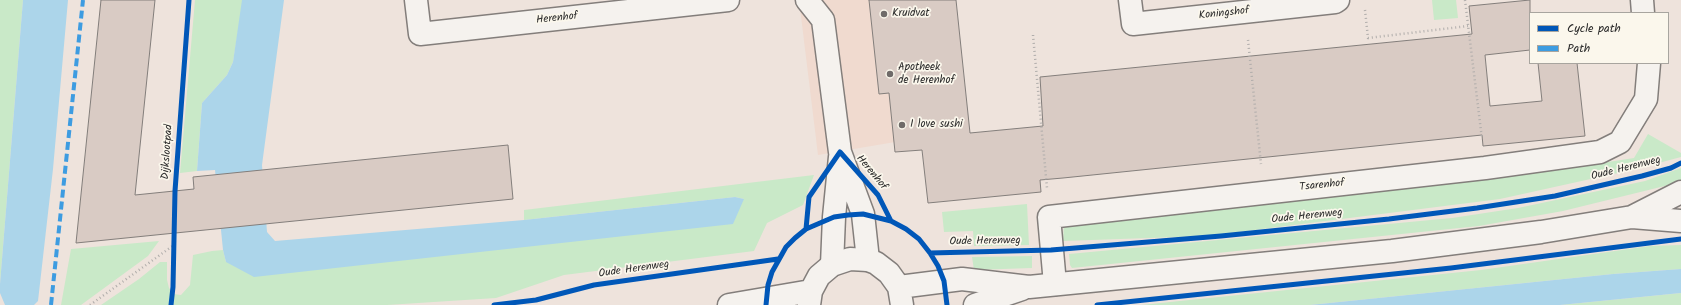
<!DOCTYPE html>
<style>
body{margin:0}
#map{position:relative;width:1681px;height:305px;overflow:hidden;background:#eee3dc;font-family:Kalam,sans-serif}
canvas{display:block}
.legend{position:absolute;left:1529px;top:12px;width:140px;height:52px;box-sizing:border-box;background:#fbf7ec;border:1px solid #a8a59f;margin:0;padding:5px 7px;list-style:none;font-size:12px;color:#2b2b2b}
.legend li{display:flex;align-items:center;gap:8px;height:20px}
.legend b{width:20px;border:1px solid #a8a59f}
</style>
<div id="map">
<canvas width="1681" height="305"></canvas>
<ul class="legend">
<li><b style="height:5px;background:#0057b8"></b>Cycle path</li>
<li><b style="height:5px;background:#3d9ce1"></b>Path</li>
</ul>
</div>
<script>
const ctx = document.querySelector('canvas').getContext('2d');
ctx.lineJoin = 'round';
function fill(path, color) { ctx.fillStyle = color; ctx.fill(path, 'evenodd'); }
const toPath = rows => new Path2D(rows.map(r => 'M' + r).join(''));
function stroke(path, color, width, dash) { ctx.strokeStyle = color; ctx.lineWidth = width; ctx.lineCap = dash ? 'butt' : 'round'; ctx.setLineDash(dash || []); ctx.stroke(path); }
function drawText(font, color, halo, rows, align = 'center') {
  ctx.font = font + ' Kalam,sans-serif'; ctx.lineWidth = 3.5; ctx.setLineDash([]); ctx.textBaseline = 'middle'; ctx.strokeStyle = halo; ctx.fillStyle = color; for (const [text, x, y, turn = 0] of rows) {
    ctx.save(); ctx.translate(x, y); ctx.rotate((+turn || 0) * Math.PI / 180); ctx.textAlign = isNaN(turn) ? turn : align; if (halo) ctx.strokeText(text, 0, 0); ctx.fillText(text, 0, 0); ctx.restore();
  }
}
fill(toPath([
 [799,0,900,0,913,139,818,155]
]), '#f0dacf');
fill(toPath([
 [0,0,23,0,0,284],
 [195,0,242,0,242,7,233,62,227,75,202,103,197,171,180,173],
 [1432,0,1456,0,1458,18,1434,20],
 [1648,134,1681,153,1681,157,1636,169,1500,199,1207,236,1063,241,1064,224,1595,164,1634,158],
 [1681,168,1681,182,1563,211,1479,226,1072,268,1070,265,1069,254,1452,218,1518,208,1645,181],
 [814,175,803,205,767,223,754,251,564,275,496,298,387,305,101,305,139,279,160,262,167,262,167,280,169,288,174,294,181,295,190,285,193,255,212,251,223,250,226,262,744,199,735,197,524,220,524,210],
 [1027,204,1029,245,974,246,973,231,944,232,942,212],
 [159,241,148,256,81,305,61,305,71,249],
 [1681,245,1681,269,1613,274,1310,305,1141,305,1481,270,1650,246],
 [1032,256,1032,268,974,270,972,257],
 [1681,293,1681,305,1560,305]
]), '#c9e9c8');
fill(toPath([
 [23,0,68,0,53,169,38,301,34,305,5,305,0,293,0,284],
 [242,0,284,0,262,165,267,232,275,241,524,220,735,197,744,199,733,224,254,277,226,262,223,250,215,170,197,171,202,103,227,75,233,62],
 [1681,269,1681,293,1560,305,1310,305,1613,274]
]), '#acd5ea');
const building = toPath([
 [101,0,155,0,135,195,194,189,193,177,508,145,513,199,76,243,101,0],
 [869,0,956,0,970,133,1043,126,1040,77,1472,34,1469,6,1530,0,1530,50,1485,55,1490,106,1542,101,1538,63,1577,63,1585,136,1483,146,1482,135,1063,178,1040,180,1041,192,928,203,922,150,895,152,889,93,879,94,869,0]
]);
fill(building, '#d9cbc4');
stroke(building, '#837e7b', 1);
const street = toPath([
 [416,0,420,34,728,0],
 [807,0,823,20,840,152,863,214,868,260],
 [1130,0,1133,24,1335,2,1338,0],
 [1642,0,1643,13],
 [832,265,834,217,840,157],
 [1055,284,1049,217,1485,168,1600,152,1620,142,1646,99,1649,63]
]);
const secondary = toPath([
 [1632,217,1681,192],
 [899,287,962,279,1029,287,1392,251,1541,232,1632,217,1681,221],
 [729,305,811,291],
 [809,305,811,291,819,276,832,265,850,259,868,260,876,263,889,273,899,287,902,305],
 [975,305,1022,289]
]);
stroke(street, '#837e7b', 25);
stroke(secondary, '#837e7b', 25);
stroke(toPath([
 [1465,0,1482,139],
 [1365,10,1368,38,1468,26],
 [1033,35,1047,188],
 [1248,40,1261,164],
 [90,305,174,245]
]), '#b0adab', 2.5, [1, 3]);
stroke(street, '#f5f2ee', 22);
stroke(secondary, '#f5f2ee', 22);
stroke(toPath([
 [51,305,83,0]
]), '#3d9ce1', 4, [8, 4]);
stroke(toPath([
 [806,229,809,197,840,152,878,195,891,221],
 [930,253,1051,250,1221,236,1389,219,1477,208,1555,196,1642,176,1671,168,1681,163],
 [171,305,173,287,175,191,189,0],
 [494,305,536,300,594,285,778,259],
 [766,305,768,285,772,272,786,247,795,238,806,229,834,217,848,215,863,214,891,221,906,229,919,239,930,253,938,266,944,281,947,305],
 [1097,305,1451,268,1681,239]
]), '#0057b8', 5);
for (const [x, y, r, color] of [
 [884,14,4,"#6f6b69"],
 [890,74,4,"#6f6b69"],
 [902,125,4,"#6f6b69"]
]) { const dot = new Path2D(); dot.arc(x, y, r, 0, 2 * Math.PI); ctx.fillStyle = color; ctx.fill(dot); stroke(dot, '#fbf7ec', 1.5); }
drawText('11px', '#2b2b2b', '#fbf7ec', [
 ["Kruidvat",892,14],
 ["Apotheek",898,68],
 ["de Herenhof",898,81],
 ["I love sushi",910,125]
], 'left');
drawText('11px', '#2b2b2b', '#fbf7ec', [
 ["Koningshof",1224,14,-6],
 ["Herenhof",557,19,-6],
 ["Dijkslootpad",168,152,-86],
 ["Oude Herenweg",1626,169,-14],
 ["Herenhof",871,173,50],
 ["Tsarenhof",1322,186,-6],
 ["Oude Herenweg",1307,217,-6],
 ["Oude Herenweg",985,242,-1],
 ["Oude Herenweg",634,270,-8]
]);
</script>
